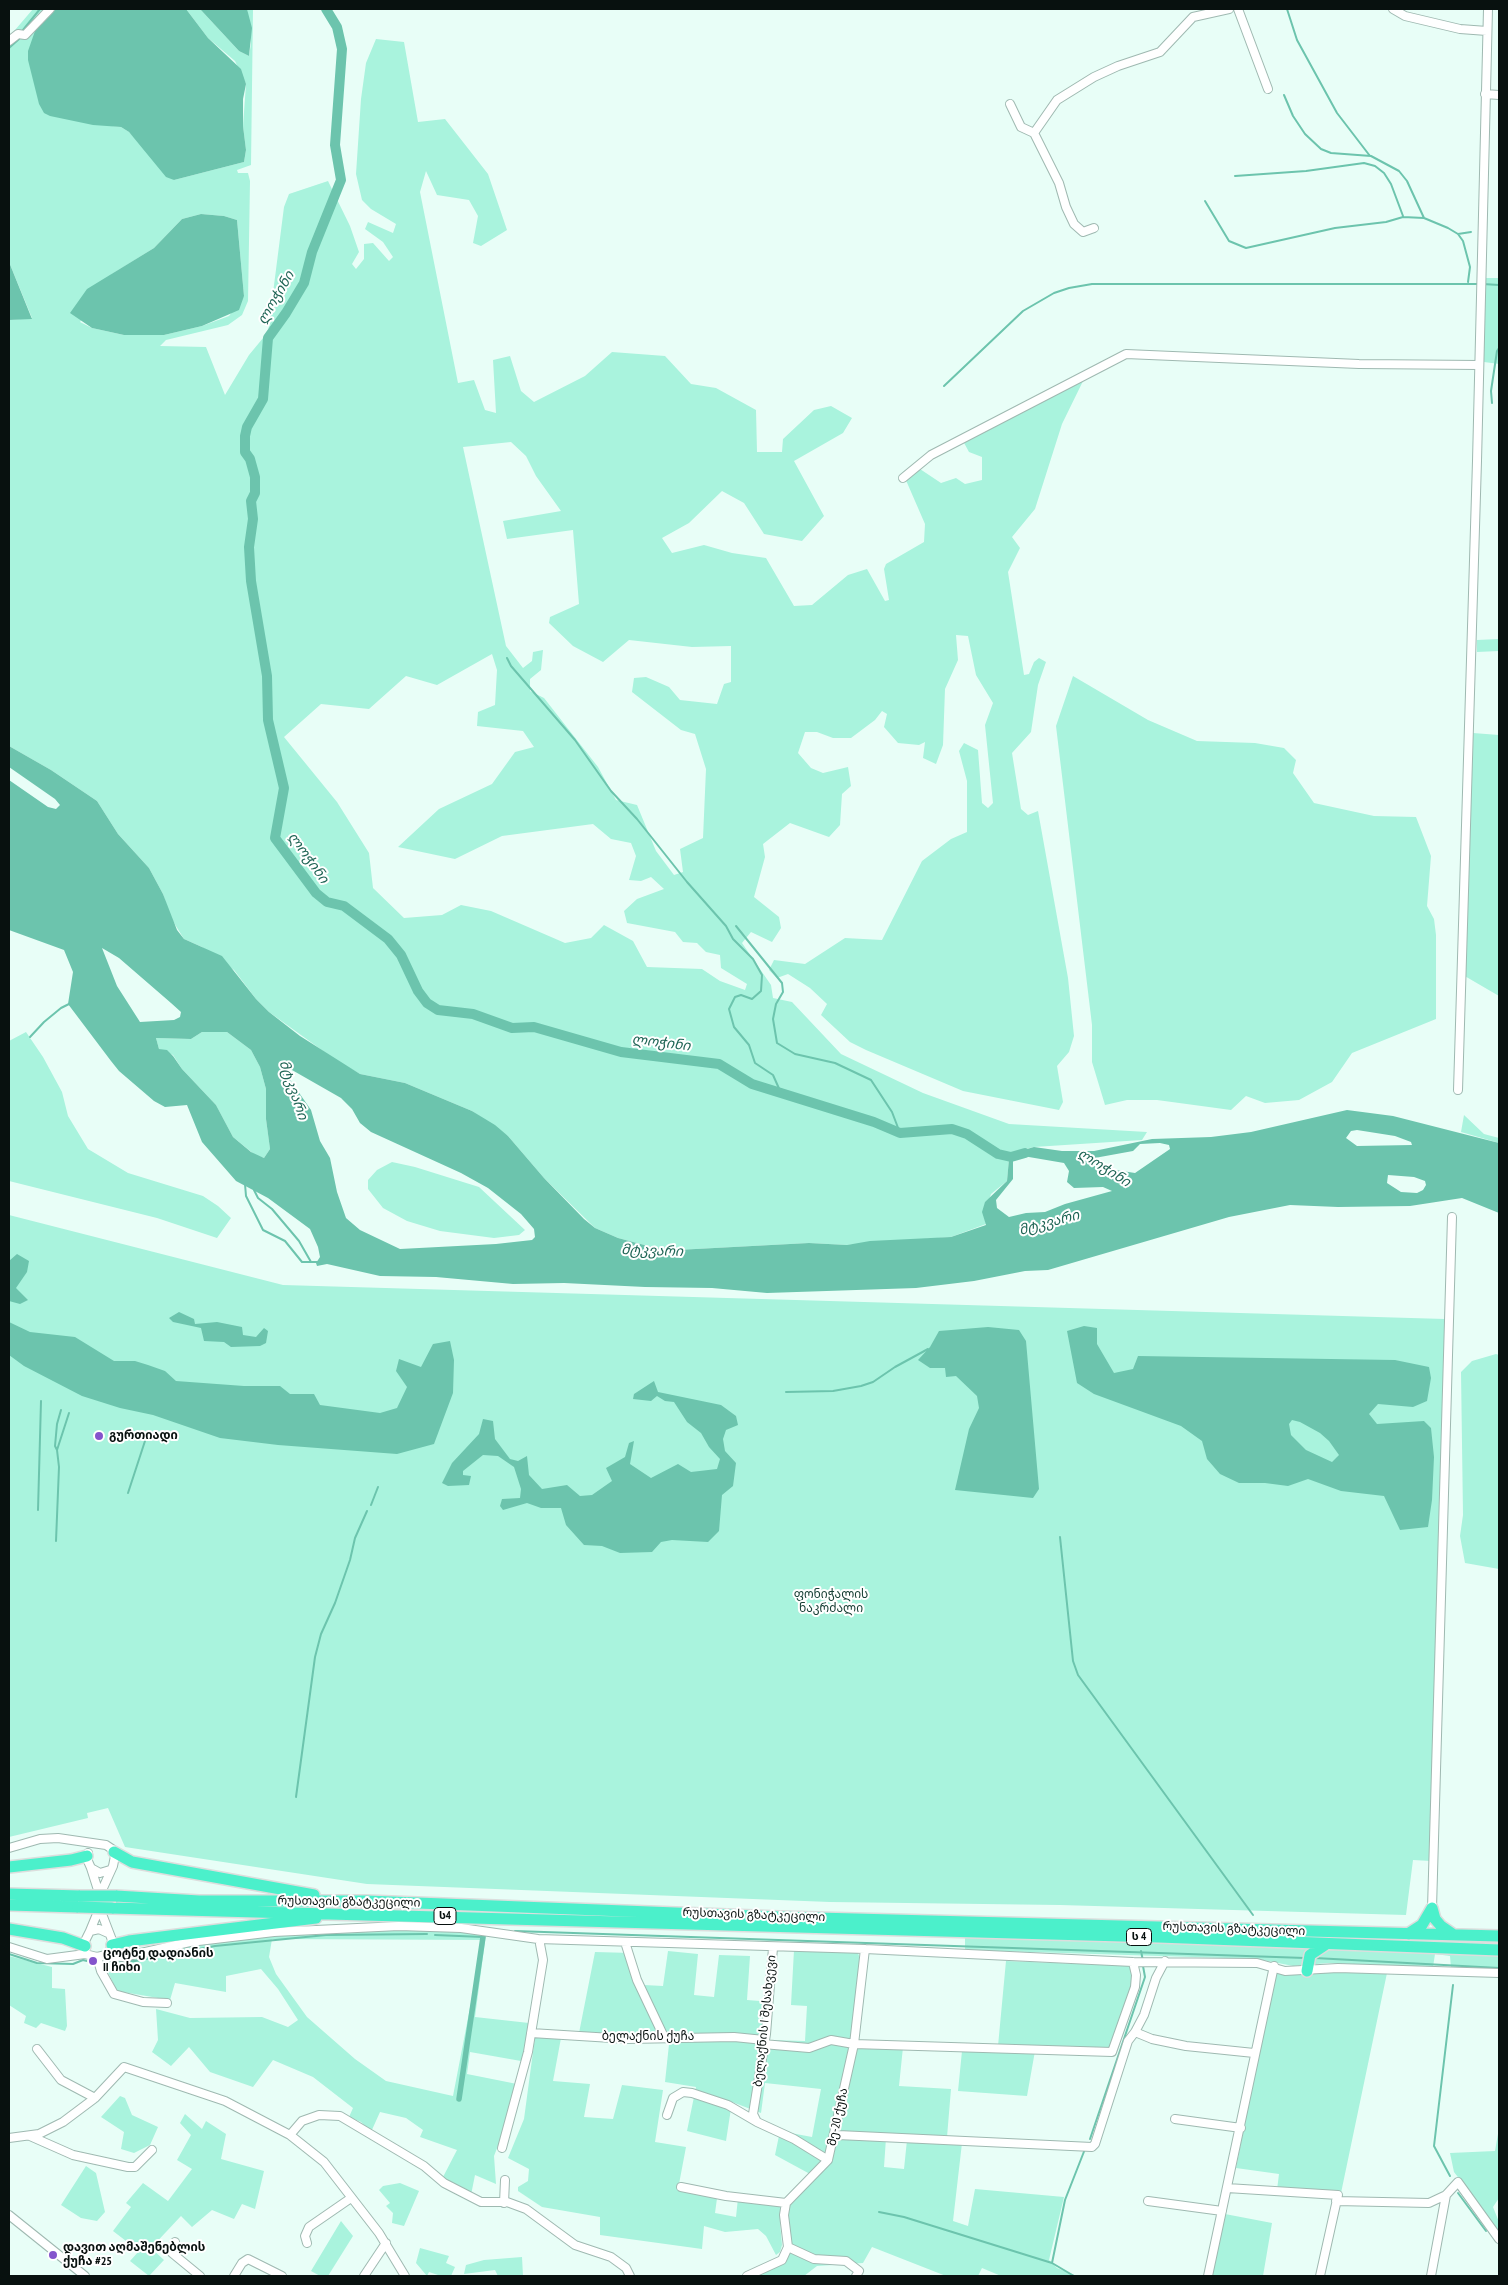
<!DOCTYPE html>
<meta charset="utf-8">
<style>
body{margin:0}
#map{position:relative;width:1508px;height:2285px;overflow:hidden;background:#e8fef7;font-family:"PT Sans Narrow",sans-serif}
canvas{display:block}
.frame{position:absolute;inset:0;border:10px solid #08110f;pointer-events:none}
</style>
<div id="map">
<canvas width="1508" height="2285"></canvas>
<div class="frame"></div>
</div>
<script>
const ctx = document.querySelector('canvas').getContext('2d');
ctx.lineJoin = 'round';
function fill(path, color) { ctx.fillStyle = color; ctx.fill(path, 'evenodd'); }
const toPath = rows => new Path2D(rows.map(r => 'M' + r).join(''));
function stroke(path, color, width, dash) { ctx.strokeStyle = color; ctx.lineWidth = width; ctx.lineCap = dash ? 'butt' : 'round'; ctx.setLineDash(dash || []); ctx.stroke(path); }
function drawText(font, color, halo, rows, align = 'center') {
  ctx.font = font + ' "PT Sans Narrow","Noto Sans Georgian",sans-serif'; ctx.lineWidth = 4; ctx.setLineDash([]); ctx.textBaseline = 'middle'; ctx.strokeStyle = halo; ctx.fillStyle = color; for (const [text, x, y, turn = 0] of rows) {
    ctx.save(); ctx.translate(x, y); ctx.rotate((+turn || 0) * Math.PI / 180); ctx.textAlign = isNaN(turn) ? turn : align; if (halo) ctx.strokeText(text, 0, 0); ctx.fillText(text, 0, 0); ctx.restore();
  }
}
fill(toPath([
 [33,9,56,9,35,31,112,126,121,127,129,132,174,180,244,162,246,150,243,126,246,84,235,61,208,38,186,9,200,9,239,51,249,56,251,44,247,9,253,9,251,165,237,170,238,173,248,173,250,181,248,301,242,315,228,325,166,340,160,346,206,347,225,395,249,355,268,332,284,207,289,194,328,181,350,226,359,252,352,264,356,269,364,259,364,244,373,243,389,261,393,257,383,242,365,229,368,222,393,233,396,224,371,209,362,200,356,174,361,99,366,63,376,39,404,42,418,122,445,119,488,174,507,230,481,246,473,243,478,216,469,200,437,195,426,171,420,192,458,383,474,380,485,410,496,413,493,360,510,356,521,391,534,402,585,376,612,352,665,356,691,384,716,388,756,410,757,452,782,452,783,439,814,410,831,406,852,418,843,433,794,461,824,516,802,541,764,534,744,503,722,491,689,523,662,538,672,553,704,545,732,553,766,558,794,606,812,605,848,575,867,569,885,601,889,600,884,569,886,564,924,542,925,524,905,478,920,469,941,483,956,478,965,484,982,480,982,457,969,452,963,441,1084,379,1062,424,1035,509,1012,537,1020,548,1008,572,1024,675,1029,674,1034,662,1039,658,1046,662,1038,685,1031,732,1012,753,1021,809,1028,815,1038,811,1068,978,1074,1036,1069,1052,1057,1066,1063,1102,1059,1110,963,1091,866,1050,850,1042,821,1015,827,1004,810,988,788,974,777,978,769,970,774,960,805,964,845,938,882,940,922,861,951,839,967,832,967,781,959,751,964,743,978,750,982,803,988,808,993,803,985,725,993,703,976,675,968,636,956,635,958,660,945,689,943,745,936,764,923,758,925,742,919,745,898,743,884,727,887,714,882,711,875,720,851,738,833,738,817,732,805,732,798,753,811,768,823,773,848,767,851,786,842,794,840,825,829,837,790,823,763,844,765,857,754,897,779,917,781,928,772,942,751,932,742,943,771,985,773,998,792,1002,841,1054,923,1093,1009,1124,1147,1132,1142,1140,1034,1147,1017,1151,1009,1159,1007,1181,991,1194,984,1216,986,1224,951,1237,847,1245,809,1243,677,1250,652,1247,618,1238,595,1228,544,1178,508,1136,472,1111,405,1083,360,1074,337,1061,269,1012,256,999,234,970,202,947,184,939,171,918,163,894,149,868,118,834,97,801,51,770,9,746,9,320,32,318,9,262,9,37],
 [201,214,224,216,237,220,244,296,229,316,202,326,164,335,124,335,92,328,80,322,112,274,154,248,182,219],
 [511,442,526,456,536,476,561,511,503,521,507,539,573,530,579,604,550,617,549,623,573,646,603,662,629,640,692,647,731,646,731,682,724,684,717,704,680,700,669,687,646,677,634,678,632,692,681,730,695,734,706,769,703,838,680,849,683,872,674,875,656,851,637,805,616,800,598,767,544,698,530,691,530,679,541,670,543,650,533,652,532,661,523,668,506,646,463,447],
 [492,654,497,670,495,705,478,712,477,726,523,731,534,747,515,752,492,784,439,809,398,847,455,859,502,836,593,824,611,839,631,843,636,856,629,880,641,881,651,877,664,889,637,899,624,911,627,923,675,932,683,942,697,943,706,952,720,955,721,968,747,984,745,990,720,981,702,969,647,967,633,941,604,925,591,938,565,943,491,911,461,905,442,915,404,918,373,888,369,853,337,802,284,737,321,704,369,709,406,676,437,685],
 [1484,278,1499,278,1499,364,1484,362],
 [1499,639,1499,651,1477,652,1477,640],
 [1073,676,1148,720,1197,741,1255,743,1284,748,1296,760,1293,773,1314,803,1374,816,1416,817,1431,856,1427,906,1434,919,1436,935,1436,1019,1352,1053,1332,1082,1299,1100,1265,1103,1246,1096,1231,1110,1157,1100,1127,1100,1105,1105,1092,1062,1092,1025,1056,726],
 [1473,733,1499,735,1499,996,1463,975],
 [26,1032,43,1057,62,1092,68,1116,88,1149,128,1173,203,1196,218,1206,231,1218,217,1238,157,1218,9,1181,9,1041],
 [202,1032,227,1032,251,1050,260,1067,266,1089,266,1119,270,1149,264,1158,255,1155,233,1137,216,1105,182,1069,173,1055,159,1049,156,1038,191,1039],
 [1464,1115,1484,1134,1499,1138,1499,1143,1461,1132],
 [392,1162,415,1167,479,1187,525,1230,519,1235,494,1238,440,1231,407,1221,383,1208,368,1189,368,1180,377,1170],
 [9,1215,283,1285,1445,1319,1431,1861,1413,1860,1406,1915,1060,1905,830,1902,367,1884,125,1847,108,1808,87,1813,88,1818,9,1837],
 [1496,1354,1499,1355,1499,1569,1465,1563,1460,1536,1463,1515,1461,1372,1472,1361],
 [396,1929,486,1934,475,2017,529,2023,516,2113,511,2112,494,2156,496,2184,475,2175,471,2195,443,2177,457,2150,420,2137,423,2130,406,2118,380,2112,371,2132,361,2122,349,2117,353,2108,313,2077,273,2060,253,2087,210,2072,189,2047,171,2066,152,2052,158,2040,156,2009,190,2018,262,2017,288,2027,298,2020,278,1989,261,1969,226,1976,226,1992,175,1983,170,2000,117,1991,102,1960,169,1949,309,1932],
 [272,1939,483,1940,453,2096,386,2081,355,2059,307,2017,276,1974,269,1957],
 [470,2052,521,2061,517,2084,467,2074],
 [965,1937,1150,1940,1499,1955,1499,1970,1451,1968,1450,1956,1435,1954,1433,1967,1328,1963,1293,1966,1258,1959,965,1950],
 [794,1950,857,1951,860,1958,852,2047,825,2159,810,2174,775,2155,780,2131,812,2137,821,2089,765,2083,761,2113,732,2102,726,2141,687,2131,696,2087,665,2082,670,2035,579,2033,595,1952,632,1953,644,1985,663,1986,668,1951,698,1954,694,1995,714,1997,719,1955,750,1956,747,2000,773,2002,769,2040,805,2041,807,2006,791,2005],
 [9,1956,52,1967,52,1988,65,1989,67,2026,65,2031,41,2023,36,2028,24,2023,26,2016,9,2005],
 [1006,1961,1132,1966,1134,1983,1113,2046,1107,2051,998,2046],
 [1275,1970,1284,1975,1338,1971,1387,1973,1341,2193,1277,2190,1279,2174,1236,2168],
 [535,2037,561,2038,553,2081,590,2084,584,2117,613,2119,622,2085,663,2090,655,2142,686,2147,679,2184,718,2191,715,2213,736,2217,738,2198,782,2207,780,2223,782,2245,780,2252,776,2255,766,2236,758,2229,725,2232,704,2226,702,2249,600,2235,600,2217,542,2207,518,2191,518,2187,528,2181,529,2169,508,2158,524,2119],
 [855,2046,903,2047,899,2086,951,2089,947,2137,839,2133],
 [962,2051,1035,2051,1027,2096,958,2091],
 [120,2096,125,2098,132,2115,158,2127,150,2145,134,2153,121,2149,124,2132,101,2117],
 [185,2114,202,2129,206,2121,226,2134,221,2159,264,2171,255,2209,242,2204,234,2219,212,2210,192,2227,181,2216,151,2248,164,2260,149,2276,130,2261,139,2251,113,2231,131,2207,126,2203,143,2183,168,2201,192,2169,177,2160,191,2135,180,2123],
 [1499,2128,1499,2198,1493,2207,1499,2222,1499,2231,1454,2172,1450,2153,1495,2151],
 [838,2137,886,2138,884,2167,904,2169,907,2140,962,2143,953,2221,968,2226,975,2189,1064,2197,1049,2260,1057,2268,1077,2276,1001,2276,982,2268,978,2276,946,2276,872,2247,863,2263,817,2266,804,2276,752,2276,788,2253,788,2204,828,2162,834,2153],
 [86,2166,96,2173,105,2212,97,2221,81,2218,61,2205],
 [400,2183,419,2191,404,2226,392,2223,393,2213,386,2206,390,2203,379,2190,383,2186],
 [1225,2214,1272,2223,1263,2276,1212,2276],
 [341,2221,353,2236,328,2276,320,2276,311,2271],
 [420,2248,449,2256,446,2263,455,2267,451,2276,441,2276,429,2272,427,2276,416,2263],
 [522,2257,523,2276,498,2276,495,2270,464,2274,466,2265,484,2260]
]), '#a9f3dd');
fill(toPath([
 [56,9,186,9,208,38,241,69,246,84,243,99,243,126,246,150,244,162,174,180,166,177,129,132,121,127,93,125,50,116,44,113,39,104,28,60,28,51,35,31],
 [200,9,247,9,252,28,249,56,239,51],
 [201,214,224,216,237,220,244,296,239,310,202,326,164,335,124,335,92,328,70,313,87,289,154,248,182,219],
 [9,262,32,319,9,320],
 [9,746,51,770,97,801,118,834,149,868,163,894,177,930,184,939,222,956,256,999,269,1012,300,1036,360,1074,405,1083,472,1111,495,1125,508,1136,544,1178,584,1219,595,1228,618,1238,652,1247,677,1250,809,1243,847,1245,870,1241,951,1237,986,1225,982,1212,985,1202,1007,1181,1009,1159,1027,1149,1034,1147,1062,1151,1094,1151,1152,1139,1211,1137,1251,1132,1347,1110,1393,1116,1499,1143,1499,1213,1462,1198,1410,1206,1338,1207,1290,1205,1229,1217,1048,1270,1025,1271,974,1281,916,1288,767,1293,712,1288,645,1287,564,1283,513,1284,436,1277,380,1276,327,1264,317,1266,316,1263,320,1257,318,1247,310,1229,268,1198,236,1181,202,1142,187,1105,165,1107,154,1101,119,1071,111,1061,68,1004,73,972,64,950,9,930,9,780,48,807,56,809,60,805,55,799,9,767],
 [102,948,119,958,171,1003,181,1012,180,1017,174,1020,140,1022,117,986],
 [202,1032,227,1032,251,1050,260,1067,266,1089,266,1119,270,1149,264,1158,251,1152,233,1137,216,1105,182,1069,173,1056,167,1050,159,1049,156,1038,191,1039],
 [285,1066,341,1098,352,1109,360,1123,371,1132,461,1173,488,1188,521,1214,534,1229,535,1237,532,1240,496,1244,400,1249,360,1230,346,1218,337,1192,330,1158,320,1141,311,1110,284,1071],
 [1357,1130,1395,1136,1411,1142,1412,1145,1357,1146,1346,1138,1351,1131],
 [1160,1143,1169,1145,1170,1149,1135,1173,1103,1168,1089,1159,1133,1151,1140,1144],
 [1023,1156,1064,1163,1069,1171,1067,1182,1074,1188,1103,1187,1112,1191,1065,1204,1045,1212,1026,1213,1009,1217,997,1208,996,1200,1013,1179,1013,1160],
 [1388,1175,1414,1177,1425,1181,1426,1185,1423,1190,1417,1193,1401,1192,1387,1183],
 [17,1254,29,1261,27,1272,16,1288,28,1300,20,1304,9,1301,9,1261],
 [179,1312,194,1319,195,1324,217,1322,242,1327,243,1335,256,1337,264,1328,268,1331,266,1343,260,1346,231,1347,224,1342,204,1341,201,1328,173,1322,169,1318],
 [9,1322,30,1332,75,1337,114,1361,135,1361,148,1365,165,1371,176,1381,244,1386,280,1386,290,1394,314,1394,320,1405,380,1413,397,1408,407,1387,396,1371,399,1359,421,1367,433,1344,450,1341,454,1360,453,1393,434,1444,397,1454,278,1445,220,1438,153,1415,120,1408,82,1396,24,1366,9,1355],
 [1084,1326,1097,1328,1097,1344,1114,1373,1133,1369,1138,1356,1395,1360,1429,1367,1431,1378,1427,1401,1413,1407,1378,1404,1369,1414,1377,1424,1424,1421,1431,1428,1434,1457,1432,1500,1428,1527,1400,1530,1384,1496,1341,1491,1308,1479,1288,1486,1265,1483,1239,1483,1220,1474,1207,1459,1202,1441,1181,1426,1094,1394,1077,1383,1067,1331],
 [1292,1420,1300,1422,1320,1433,1329,1441,1339,1455,1332,1462,1306,1450,1291,1435,1289,1424],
 [988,1327,1019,1330,1026,1341,1039,1489,1033,1498,955,1490,969,1429,979,1408,977,1396,956,1376,946,1377,945,1368,930,1368,918,1360,930,1347,939,1331],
 [654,1381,658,1392,721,1405,736,1416,738,1425,726,1430,723,1439,725,1451,736,1463,733,1486,722,1495,719,1531,708,1542,672,1540,661,1542,652,1552,620,1553,602,1546,584,1545,566,1525,561,1508,541,1508,527,1503,503,1510,500,1506,502,1499,520,1498,521,1489,514,1467,498,1456,483,1455,463,1471,463,1475,471,1476,469,1485,448,1486,442,1483,452,1463,479,1434,483,1419,493,1421,495,1439,510,1459,518,1461,527,1456,529,1475,542,1489,567,1485,580,1496,592,1495,612,1481,606,1468,625,1457,629,1443,634,1441,630,1464,651,1478,678,1464,691,1472,717,1469,720,1459,709,1447,701,1433,687,1422,674,1402,665,1401,657,1396,651,1401,633,1399,634,1394]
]), '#6cc4ad');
stroke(toPath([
 [1287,9,1297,40,1337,113,1370,156],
 [23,30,40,9],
 [9,48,19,39],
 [1284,95,1293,116,1305,134,1321,149,1331,153,1371,156,1399,171,1407,181,1424,218],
 [1235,176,1306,171,1364,163,1375,166,1384,173,1391,184,1403,216],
 [1205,201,1229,241,1246,248,1335,228,1386,222,1403,217,1424,218,1448,228,1458,234,1463,241,1470,267,1468,282],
 [1458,234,1471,232],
 [1483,284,1499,285],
 [944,386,1023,311,1054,293,1069,288,1092,284,1478,284],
 [1492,403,1491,391,1497,351,1499,348],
 [507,658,511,666,575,740,611,791,637,819,687,882,726,926,733,939,753,959,762,975,761,991,752,999,741,995,735,997,729,1009,734,1027,749,1045,755,1063,773,1075,781,1093],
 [736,926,782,983,783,992,776,1004,773,1019,777,1043,795,1054,835,1063,871,1080,892,1112,900,1133],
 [30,1037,44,1022,61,1008,69,1004],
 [245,1184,246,1196,263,1230,285,1241,302,1262,318,1262],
 [254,1190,258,1198,272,1209,299,1241,311,1262],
 [786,1392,833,1391,861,1386,873,1382,895,1367,928,1349],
 [57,1450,55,1446,57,1424,61,1410],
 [128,1493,145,1441],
 [371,1505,378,1487],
 [38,1510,41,1401],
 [1060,1537,1073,1661,1078,1675,1253,1915],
 [56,1541,59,1467,57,1450,69,1413],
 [296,1797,315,1657,321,1634,335,1603,350,1560,355,1538,367,1511],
 [515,1931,1305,1958],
 [435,1935,483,1937],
 [1141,1951,1143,1961],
 [9,1954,37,1963,73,1964,83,1960,95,1963],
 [1315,1958,1499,1968],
 [104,1961,135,1961,215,1946,326,1935,427,1934],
 [1090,2139,1145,1977,1143,1966],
 [1450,2176,1434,2146,1453,1985],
 [1458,2193,1486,2231],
 [879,2212,904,2217,1052,2263,1065,2200,1085,2149],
 [1052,2263,1074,2276]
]), '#6cc4ad', 2);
stroke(toPath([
 [459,2099,483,1937]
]), '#6cc4ad', 5.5);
stroke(toPath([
 [326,9,337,27,342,49,335,145,341,180,312,252,304,283,286,313,268,338,263,399,247,427,245,436,245,452,250,459,255,477,255,493,251,501,253,519,249,547,251,581,267,676,268,720,284,788,275,838,316,893,327,902,344,906,388,939,401,955,418,991,427,1003,438,1010,473,1014,512,1028,534,1027,621,1052,719,1064,752,1084,874,1122,900,1133,952,1129,967,1134,998,1154,1011,1157,1025,1153]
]), '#6cc4ad', 10);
const minor = toPath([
 [1238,9,1268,89],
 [1393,9,1405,16,1460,29,1487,31],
 [9,41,18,34,25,35,50,9],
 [1485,94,1499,95],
 [1010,104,1021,127,1034,133],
 [1094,228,1083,232,1074,224,1066,207,1059,183,1034,133,1057,100,1094,77,1118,66,1160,52,1193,17,1229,9],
 [903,478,931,455,1126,354,1359,364,1479,365],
 [1458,1090,1477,461,1488,9],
 [9,1848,40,1839,58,1838,106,1845,112,1849,115,1856,113,1866,103,1888,101,1901,102,1914,112,1940,111,1949,106,1955,97,1957,85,1954,47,1959,9,1947],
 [88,1853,87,1859,91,1868,100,1873,110,1870],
 [1432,1908,1452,1217],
 [90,1931,97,1914,98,1901,98,1890,91,1868],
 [625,1942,637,1980,664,2037],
 [86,1948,85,1941,90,1931,99,1929,108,1933],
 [102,1956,123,1957,111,1949],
 [97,1957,101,1971,114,1994,143,2002,167,2003],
 [123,1957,190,1942,274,1932,399,1926,461,1928,538,1939,865,1949,1133,1962,1257,1963,1285,1971,1338,1968,1499,1973],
 [1135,2032,1152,2039,1186,2046,1254,2053],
 [531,2033,628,2039,734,2037,764,2040],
 [763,2044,809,2048,831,2040,854,2044,1112,2052,1135,1987,1136,1975,1133,1962],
 [37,2049,61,2080,95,2098],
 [667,2115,673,2098,683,2092,692,2093,728,2105,757,2122,794,2139,828,2160],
 [1175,2119,1241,2128],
 [757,2122,753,2114,766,2034,773,1948],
 [290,2135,302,2121,319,2115,340,2116,424,2166,444,2183,481,2202,507,2202,526,2209,575,2245,611,2257,626,2268,630,2276],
 [30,2136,73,2155,128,2167,135,2167,152,2150],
 [834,2137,838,2135,1092,2147,1095,2144,1128,2041,1135,2032,1144,2015,1156,1978,1165,1961],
 [9,2138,39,2134,63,2122,95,2098,124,2067,225,2101,290,2135,324,2162,379,2233,405,2276],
 [502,2148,528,2052,543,1960,540,1944],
 [681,2187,726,2196,786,2203],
 [1227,2188,1338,2195,1320,2276],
 [1148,2201,1222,2211],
 [1336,2201,1429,2203,1446,2195,1458,2182,1499,2239],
 [504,2203,505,2180],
 [9,2215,85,2276],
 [175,2242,172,2253,200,2276],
 [307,2243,305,2236,309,2227,351,2198],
 [788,2247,814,2259,846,2261,859,2271,856,2276],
 [234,2276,242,2263,248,2259,282,2276],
 [364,2276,386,2243],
 [747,2276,782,2260,788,2247,784,2215,786,2203,828,2160,854,2044,865,1949],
 [1208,2276,1274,1966],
 [1431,2276,1446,2195]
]);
const highway = toPath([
 [114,1852,132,1862,314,1895],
 [9,1867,71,1860,87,1856],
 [9,1894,80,1896],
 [116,1896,199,1901,366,1901,779,1917,1499,1936],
 [9,1905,78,1907],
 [112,1908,1159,1937,1499,1950],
 [9,1929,63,1938,85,1946],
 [1408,1934,1422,1925,1432,1908,1435,1919,1441,1926,1454,1935],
 [112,1945,129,1941,316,1918],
 [1307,1971,1310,1955,1325,1945]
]);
stroke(minor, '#9fb9b1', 10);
stroke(highway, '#dcdedd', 14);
stroke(minor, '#fff', 8);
stroke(highway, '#4bf0cb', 11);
const highwayBridge = toPath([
 [80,1896,116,1896],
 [78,1907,112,1908]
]);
stroke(highwayBridge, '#dcdedd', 14, []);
stroke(highwayBridge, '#4bf0cb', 11);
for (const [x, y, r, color] of [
 [99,1436,5,"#8454cc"],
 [93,1961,5,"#8454cc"],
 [53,2255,5,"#8454cc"]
]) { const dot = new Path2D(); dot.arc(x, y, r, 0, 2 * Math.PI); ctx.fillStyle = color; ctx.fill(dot); stroke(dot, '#fff', 2); }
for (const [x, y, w] of [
 [445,1916,22],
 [1139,1937,25]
]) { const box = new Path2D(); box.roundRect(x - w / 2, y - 8.5, w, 17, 4); ctx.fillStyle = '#fff'; ctx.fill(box); stroke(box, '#08110f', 1); }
drawText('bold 11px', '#08110f', null, [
 ["ს4",445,1916],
 ["ს 4",1139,1937]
]);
drawText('bold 12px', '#08110f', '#fff', [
 ["გურთიადი",109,1436],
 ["ცოტნე დადიანის",103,1954],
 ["II ჩიხი",103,1968],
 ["დავით აღმაშენებლის",63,2248],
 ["ქუჩა #25",63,2262]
], 'left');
drawText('12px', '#184036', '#fff', [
 ["ფონიჭალის",831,1595],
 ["ნაკრძალი",831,1609]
]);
drawText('12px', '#08110f', '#fff', [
 ["რუსთავის გზატკეცილი",349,1902,1],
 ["რუსთავის გზატკეცილი",754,1915,2],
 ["რუსთავის გზატკეცილი",1234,1929,2],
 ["ბელაქნის I შესახვევი",765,2021,-84],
 ["ბელაქნის ქუჩა",648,2037],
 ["მე-20 ქუჩა",838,2117,-78]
]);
drawText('italic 14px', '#1f6555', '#fff', [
 ["ლოჭინი",276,298,-60],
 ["ლოჭინი",308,858,54],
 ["ლოჭინი",661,1043,7],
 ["მტკვარი",293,1090,71],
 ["ლოჭინი",1104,1168,32],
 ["მტკვარი",1049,1223,-15],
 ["მტკვარი",652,1251,2]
]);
</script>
